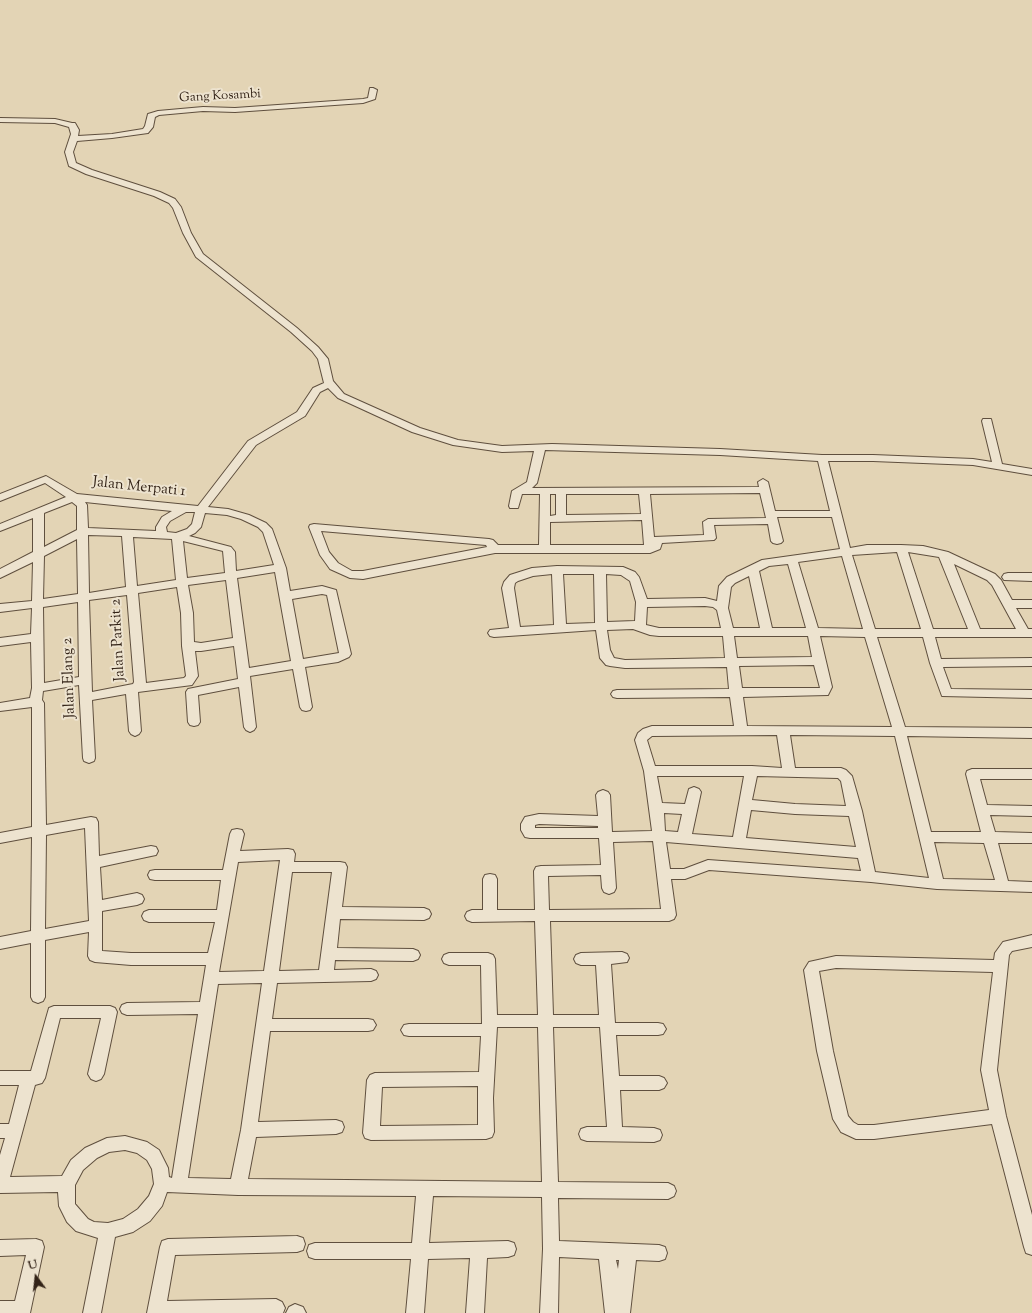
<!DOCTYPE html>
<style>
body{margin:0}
#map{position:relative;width:1032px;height:1313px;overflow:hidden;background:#e3d4b5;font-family:"Sorts Mill Goudy",serif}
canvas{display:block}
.north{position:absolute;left:16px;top:1257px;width:40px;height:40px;-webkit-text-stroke:3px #ede3cf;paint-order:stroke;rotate:345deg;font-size:11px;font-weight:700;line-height:16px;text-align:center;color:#332317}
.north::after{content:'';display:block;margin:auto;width:14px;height:18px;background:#332317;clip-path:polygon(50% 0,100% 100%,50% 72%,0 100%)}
</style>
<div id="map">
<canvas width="1032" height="1313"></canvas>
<div class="north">U</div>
</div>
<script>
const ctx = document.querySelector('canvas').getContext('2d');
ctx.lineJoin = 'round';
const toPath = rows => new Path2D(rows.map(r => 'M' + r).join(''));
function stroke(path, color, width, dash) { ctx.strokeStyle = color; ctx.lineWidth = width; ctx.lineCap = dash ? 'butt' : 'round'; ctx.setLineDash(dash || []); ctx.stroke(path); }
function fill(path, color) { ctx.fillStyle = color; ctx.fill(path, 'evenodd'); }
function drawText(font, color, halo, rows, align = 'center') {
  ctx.font = font + ' "Sorts Mill Goudy",serif'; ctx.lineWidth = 4; ctx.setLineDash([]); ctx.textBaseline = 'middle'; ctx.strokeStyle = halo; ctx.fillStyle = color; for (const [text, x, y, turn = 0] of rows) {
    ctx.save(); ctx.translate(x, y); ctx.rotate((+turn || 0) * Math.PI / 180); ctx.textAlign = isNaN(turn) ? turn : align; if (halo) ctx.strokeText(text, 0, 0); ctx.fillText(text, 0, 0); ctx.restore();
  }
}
const minor = toPath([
 [370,88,373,88,377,90,375,99,363,103,235,112,203,111,159,115,155,117,153,127,148,133,112,138,77,141,73,152,76,163,92,170,160,192,175,199,181,207,191,233,203,254,297,328,318,347,328,359,333,381,344,394,420,428,458,440,502,446,552,444,720,449,822,455,873,455,973,459,992,462,982,421,983,419,991,419,1002,464,1032,469,1032,475,973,465,873,461,828,461,850,548,867,545,901,545,923,546,948,552,995,574,1001,580,1012,600,1032,600,1032,608,1016,608,1028,629,1032,629,1032,637,935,637,941,659,1032,658,1032,666,943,667,951,689,1032,690,1032,698,942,696,930,663,923,637,877,637,905,727,1032,728,1032,738,907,736,931,832,981,832,966,774,967,771,972,769,1032,769,1032,779,980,779,987,805,1032,806,1032,816,990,815,995,832,1032,833,1032,843,998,843,1008,881,1032,882,1032,892,937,889,871,882,709,870,685,879,671,879,676,915,674,919,669,921,550,921,553,1015,599,1015,596,965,581,965,576,963,574,959,576,955,581,953,622,952,627,954,629,958,627,962,611,964,615,1023,658,1023,663,1024,666,1029,663,1034,658,1035,616,1035,619,1076,659,1076,664,1078,667,1083,664,1088,659,1090,620,1090,622,1127,654,1128,660,1130,662,1135,660,1140,654,1142,587,1141,581,1139,579,1134,581,1129,587,1127,607,1127,600,1027,553,1027,558,1182,668,1183,674,1186,676,1191,674,1196,668,1199,558,1198,559,1241,659,1245,665,1247,667,1253,665,1259,659,1261,636,1260,630,1313,605,1313,599,1259,559,1257,558,1313,540,1313,543,1249,542,1197,433,1196,429,1243,508,1241,514,1243,516,1249,514,1255,508,1257,487,1258,484,1313,466,1313,470,1258,428,1259,424,1313,406,1313,411,1259,315,1259,309,1257,307,1251,309,1245,315,1243,412,1243,416,1196,238,1195,167,1192,162,1206,150,1221,133,1232,115,1237,101,1313,83,1313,98,1238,76,1231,67,1222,59,1206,58,1192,0,1193,0,1155,5,1138,0,1138,0,1124,9,1124,19,1085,0,1085,0,1071,31,1071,49,1008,54,1006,110,1006,115,1008,117,1012,104,1074,101,1079,96,1081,91,1079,88,1074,101,1018,60,1018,45,1078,42,1083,35,1085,10,1177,62,1176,71,1160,85,1148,107,1138,125,1136,147,1142,159,1150,168,1168,169,1177,172,1178,198,1014,127,1015,122,1013,120,1009,122,1005,127,1003,200,1002,206,965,131,965,95,962,90,960,88,956,89,932,45,940,45,997,43,1001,38,1003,33,1001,31,997,31,943,0,949,0,937,31,931,32,837,0,843,0,833,32,827,32,707,0,711,0,703,30,698,32,688,31,642,0,646,0,638,31,634,32,608,0,612,0,604,32,601,33,562,0,578,0,569,33,552,33,518,0,531,0,524,66,497,45,483,0,501,0,494,46,476,77,494,198,506,248,441,297,412,313,388,324,383,318,359,312,351,291,332,196,257,183,233,173,208,169,203,154,196,86,174,69,166,65,152,71,134,69,127,55,123,0,122,0,118,55,119,72,123,75,123,79,130,78,136,112,134,143,129,145,126,148,114,158,111,203,107,235,108,363,99,368,98,370,88],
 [328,388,338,398,412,432,453,445,502,452,534,451,527,482,512,491,509,506,510,508,518,508,522,494,540,494,539,545,498,545,493,540,489,539,314,524,310,525,309,527,320,555,330,569,350,578,363,579,495,553,650,553,660,549,662,543,714,540,716,538,714,525,768,524,771,541,773,543,777,544,781,543,783,541,777,517,832,517,840,549,762,560,727,577,719,586,717,601,705,598,647,599,639,577,635,572,623,567,557,566,532,568,510,575,504,582,502,588,509,628,490,630,488,633,490,636,494,637,596,630,600,658,606,665,610,666,625,668,727,667,729,689,617,690,613,691,611,694,613,697,617,698,730,697,734,726,652,726,643,729,638,733,635,740,644,771,652,831,612,832,610,795,608,792,603,790,598,792,596,795,598,816,539,814,525,817,521,824,521,830,525,837,530,838,599,838,601,865,541,866,536,867,534,871,535,910,497,910,497,879,495,875,490,874,485,875,483,879,483,910,472,910,467,912,465,916,467,920,472,922,535,921,538,1015,497,1015,495,959,493,955,488,953,449,953,444,955,442,959,444,963,449,965,481,965,482,1024,409,1024,404,1025,401,1030,404,1035,409,1036,481,1036,479,1072,375,1073,370,1075,367,1080,363,1133,365,1138,371,1140,486,1139,492,1137,494,1132,493,1098,497,1027,538,1027,542,1182,248,1179,256,1137,336,1134,342,1132,344,1127,342,1122,336,1120,258,1122,270,1031,368,1031,373,1030,376,1025,373,1020,368,1019,272,1019,277,983,371,981,376,979,378,975,376,971,371,969,334,970,335,960,413,961,418,959,420,955,418,951,413,949,337,948,340,919,424,920,429,918,431,914,429,910,424,908,342,907,347,867,345,863,340,862,294,862,295,854,293,850,288,849,240,851,244,834,242,830,237,829,232,830,230,834,223,870,155,870,150,871,148,875,150,879,155,880,221,880,217,910,149,910,144,912,142,916,144,920,149,922,215,922,208,953,131,953,102,951,102,911,137,905,142,903,144,899,142,895,137,893,102,900,100,867,151,856,156,855,158,851,156,847,151,846,99,856,98,822,96,818,91,817,46,825,44,703,42,700,43,691,79,685,83,758,84,761,89,763,94,761,95,758,92,700,126,694,129,731,131,734,135,736,139,734,141,731,138,692,192,685,198,676,195,651,201,651,234,646,238,679,188,689,186,692,188,722,190,725,194,726,198,725,200,722,198,695,239,687,244,727,246,730,250,732,254,730,256,727,250,676,293,669,300,707,302,710,306,711,310,710,312,707,305,667,338,662,349,657,351,654,336,590,322,586,290,591,286,568,272,529,266,523,249,515,228,509,208,507,256,445,305,416,320,392,328,388],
 [545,450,720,455,818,461,830,511,775,511,768,482,763,479,758,482,759,487,532,488,537,483,545,450],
 [760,493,766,518,708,519,703,522,704,535,654,537,650,494,760,493],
 [550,494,556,494,556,515,550,516,550,494],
 [566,494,639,494,641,514,566,515,566,494],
 [72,502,77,506,77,530,44,547,44,513,72,502],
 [85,502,123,506,172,511,162,517,156,527,156,531,88,528,87,505,85,502],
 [186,512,195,512,192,524,187,529,176,533,167,532,166,527,170,521,186,512],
 [205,513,227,515,241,519,258,527,263,532,274,565,236,571,235,552,231,547,189,536,195,533,201,527,205,513],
 [642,520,644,545,550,545,550,522,642,520],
 [321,531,486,545,487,547,363,571,352,571,338,563,329,552,321,531],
 [88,535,122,536,126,587,89,593,88,535],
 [133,537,172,539,176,580,137,586,133,537],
 [77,539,78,594,43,599,44,556,77,539],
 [183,541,223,551,225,573,187,578,183,541],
 [897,552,921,629,875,629,852,555,897,552],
 [908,552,939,557,968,629,933,629,908,552],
 [842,556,863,629,818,628,798,562,842,556],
 [788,564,806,628,772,628,759,571,769,566,788,564],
 [954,564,987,580,992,585,1016,629,980,629,954,564],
 [275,572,291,661,249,668,237,578,275,572],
 [552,574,554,625,520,627,514,588,515,583,518,581,533,576,552,574],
 [563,574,594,574,595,623,566,624,563,574],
 [606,574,621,575,630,581,636,602,635,621,607,622,606,574],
 [749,576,760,628,733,628,728,608,731,587,735,583,749,576],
 [226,580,233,638,201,643,194,642,193,613,188,585,226,580],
 [177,587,181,613,182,646,186,676,184,678,146,683,138,593,177,587],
 [322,594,327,595,339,653,303,659,292,599,322,594],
 [127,595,134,682,133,684,92,692,89,600,127,595],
 [78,602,79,677,44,683,43,607,78,602],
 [705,606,713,607,717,610,721,628,659,628,646,625,647,607,705,606],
 [633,629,650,635,659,636,723,636,725,658,625,660,614,658,610,650,607,630,633,629],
 [734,636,808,636,812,657,737,658,734,636],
 [820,636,865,637,892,727,747,726,743,697,828,695,832,687,820,636],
 [814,665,820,688,742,688,739,666,814,665],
 [777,735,782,768,752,766,655,766,647,740,652,736,777,735],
 [790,735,895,736,929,878,875,872,862,811,852,776,846,770,841,768,795,768,790,735],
 [657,776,744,776,733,837,692,834,701,792,699,789,694,787,689,789,685,804,662,803,657,776],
 [757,776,838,778,841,781,846,806,795,804,752,800,757,776],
 [751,810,795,814,849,816,856,847,746,838,751,810],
 [664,813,682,814,678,832,665,831,664,813],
 [539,824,598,826,598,828,535,828,535,825,539,824],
 [85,828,89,921,45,929,46,835,85,828],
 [653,841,661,909,549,910,548,876,601,875,602,888,604,892,609,894,614,892,616,888,613,842,653,841],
 [666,842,858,858,861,871,708,860,684,869,670,869,666,842],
 [934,842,984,843,995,880,943,879,934,842],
 [280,860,264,971,219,972,238,862,280,860],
 [292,872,332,872,319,970,279,971,292,872],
 [262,983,241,1130,231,1179,188,1178,218,984,262,983],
 [478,1086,478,1125,380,1126,382,1087,478,1086],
 [125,1150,137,1153,147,1160,152,1169,154,1184,149,1196,138,1209,123,1219,108,1223,94,1222,88,1219,75,1204,75,1185,83,1170,97,1158,109,1152,125,1150],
 [616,1260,619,1260,618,1269,616,1260],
 [1008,573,1032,573,1032,581,1004,580,1002,577,1004,574,1008,573],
 [1032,935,1032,947,1012,951,1009,955,997,1070,1006,1116,1032,1215,1032,1255,1026,1253,1024,1247,992,1124,874,1139,856,1139,841,1132,833,1119,817,1051,804,970,809,962,836,956,994,960,995,953,1003,942,1032,935],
 [836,968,993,972,981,1070,989,1110,874,1125,858,1125,853,1122,848,1116,833,1051,819,971,836,968],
 [297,1236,303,1238,305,1244,303,1250,297,1252,175,1255,167,1301,276,1299,282,1302,285,1308,283,1313,147,1313,160,1247,162,1241,168,1239,297,1236],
 [36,1239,42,1241,44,1247,30,1313,0,1313,0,1301,15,1301,26,1255,0,1256,0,1240,36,1239],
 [295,1304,303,1307,306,1313,286,1313,289,1307,295,1304]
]);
stroke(minor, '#5f4f3e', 2);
fill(minor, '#ede3cf');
drawText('13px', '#332317', '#ede3cf', [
 ["Gang Kosambi",220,97,-3]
]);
drawText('15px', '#332317', '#ede3cf', [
 ["Jalan Merpati 1",139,488,6],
 ["Jalan Parkit 2",119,640,-93],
 ["Jalan Elang 2",70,678,-92]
]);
</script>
